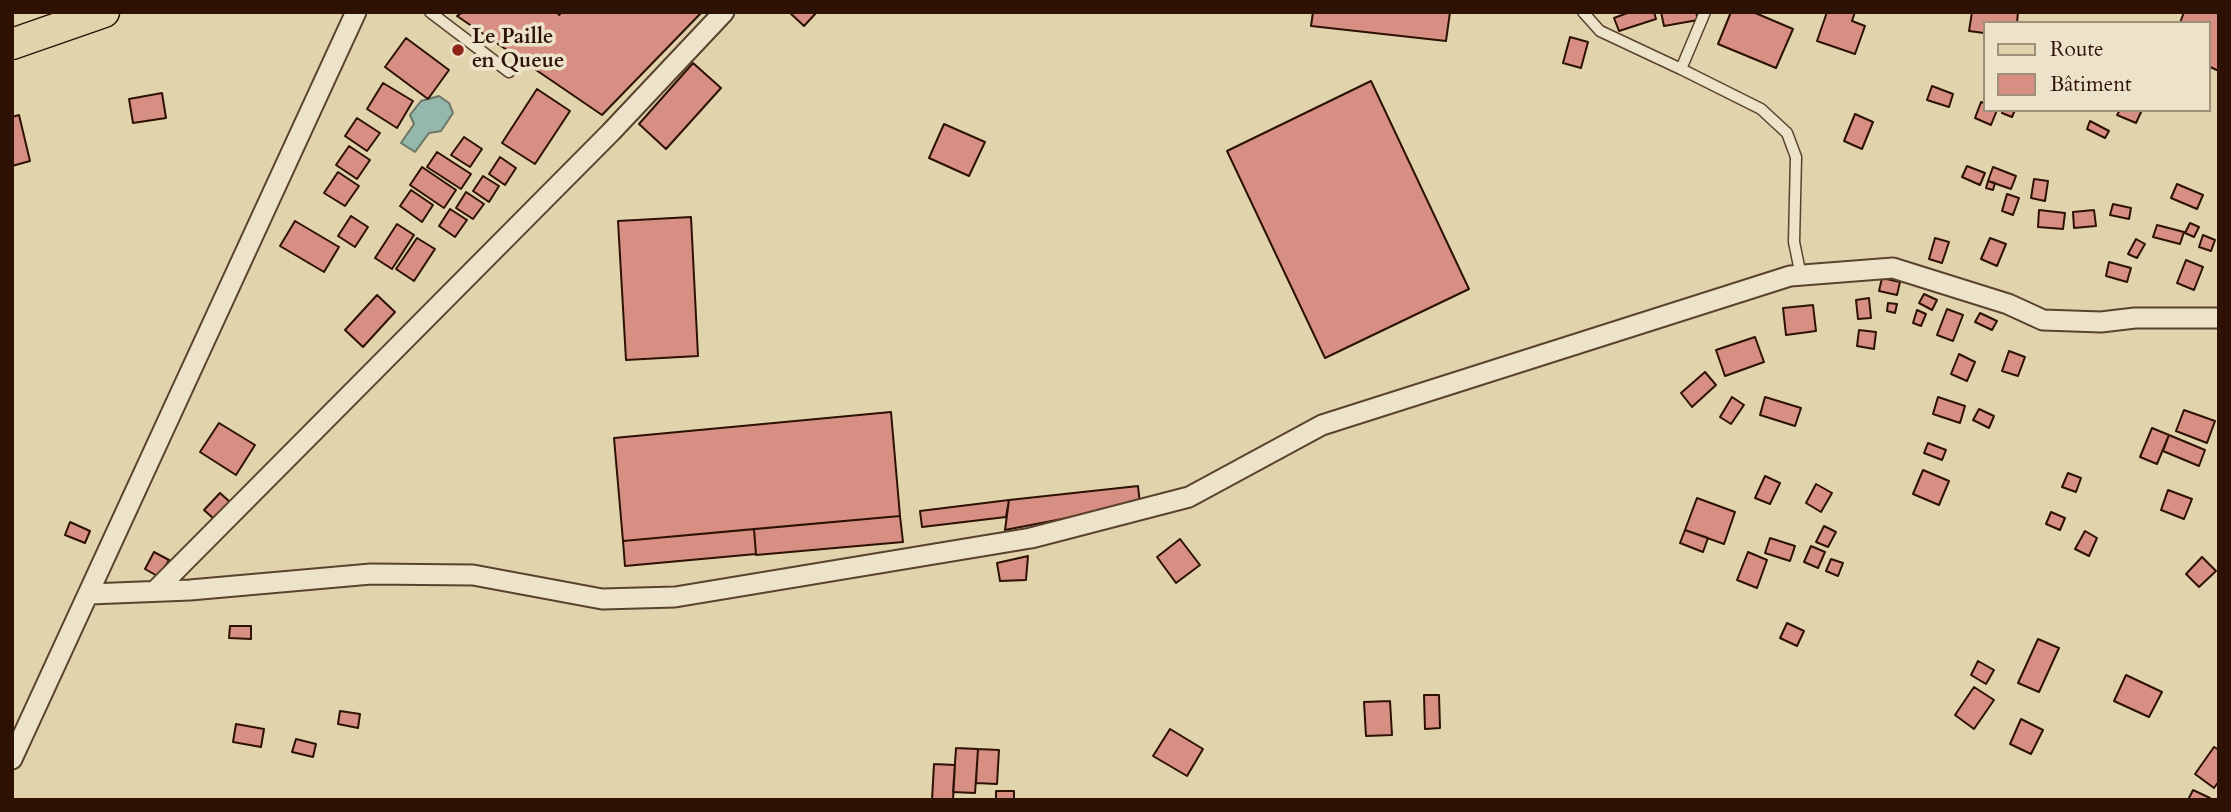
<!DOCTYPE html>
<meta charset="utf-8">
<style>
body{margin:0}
#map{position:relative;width:2231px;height:812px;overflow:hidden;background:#e1d4ad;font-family:Cardo,serif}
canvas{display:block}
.frame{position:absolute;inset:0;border:14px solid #2d1103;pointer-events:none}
.legend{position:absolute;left:1983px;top:21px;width:228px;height:91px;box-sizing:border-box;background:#ece3ca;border:2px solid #a08f7a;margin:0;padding:9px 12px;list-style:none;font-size:21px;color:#2d1103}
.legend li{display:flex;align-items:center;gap:14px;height:35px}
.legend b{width:35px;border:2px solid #a08f7a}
</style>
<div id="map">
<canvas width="2231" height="812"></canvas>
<div class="frame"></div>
<ul class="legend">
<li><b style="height:9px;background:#e1d4ad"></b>Route</li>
<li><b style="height:19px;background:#d88f83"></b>Bâtiment</li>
</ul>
</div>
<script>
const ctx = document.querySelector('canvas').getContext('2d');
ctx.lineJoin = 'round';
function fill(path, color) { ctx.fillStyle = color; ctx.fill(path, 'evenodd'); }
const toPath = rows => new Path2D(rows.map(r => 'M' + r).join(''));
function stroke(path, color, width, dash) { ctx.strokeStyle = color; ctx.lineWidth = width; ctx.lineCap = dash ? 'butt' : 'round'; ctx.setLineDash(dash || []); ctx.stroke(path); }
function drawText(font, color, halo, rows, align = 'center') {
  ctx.font = font + ' Cardo,serif'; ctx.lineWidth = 7; ctx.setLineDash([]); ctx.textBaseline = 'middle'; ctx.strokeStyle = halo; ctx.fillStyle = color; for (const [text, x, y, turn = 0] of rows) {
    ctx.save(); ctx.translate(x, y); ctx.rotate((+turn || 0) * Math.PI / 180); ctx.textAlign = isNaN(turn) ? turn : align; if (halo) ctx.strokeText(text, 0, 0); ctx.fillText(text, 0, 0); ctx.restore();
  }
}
const water = toPath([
 [439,96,449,103,453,113,441,131,429,133,415,152,401,143,414,124,410,115,421,101,439,96]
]);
fill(water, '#94b8ab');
stroke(water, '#6b7568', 2);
const building = toPath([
 [463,12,557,12,559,15,562,12,702,12,602,115,457,16,463,12],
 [789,12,817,12,804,26,789,12],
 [1313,12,1450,12,1446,41,1311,26,1313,12],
 [1630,12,1654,12,1656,19,1619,31,1614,18,1630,12],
 [1661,12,1696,12,1698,20,1664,26,1661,12],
 [1731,12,1753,12,1793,29,1776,68,1718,44,1731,12],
 [1827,12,1855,12,1852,21,1865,26,1855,54,1817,41,1827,12],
 [1972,12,2018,12,2017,23,1984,23,1984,33,1969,31,1972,12],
 [2184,12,2219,12,2219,71,2208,66,2208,23,2180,23,2184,12],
 [1570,37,1588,42,1581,68,1563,63,1570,37],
 [406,38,449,70,428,99,385,67,406,38],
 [693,63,721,88,666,149,639,124,693,63],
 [1371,81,1469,289,1325,358,1227,151,1371,81],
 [383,83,413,101,397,128,367,109,383,83],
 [1932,86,1953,94,1949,107,1927,100,1932,86],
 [537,89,570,111,535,164,502,143,537,89],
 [162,93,166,118,133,123,129,99,162,93],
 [1981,102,1984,103,1984,110,1997,110,1991,125,1975,118,1981,102],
 [2003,110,2015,110,2012,117,2002,113,2003,110],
 [2120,110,2142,110,2136,123,2117,115,2120,110],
 [1855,114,1873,122,1862,149,1844,141,1855,114],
 [19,115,30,161,12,166,12,117,19,115],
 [357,118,380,133,367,151,345,136,357,118],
 [2090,121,2109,131,2105,138,2087,129,2090,121],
 [944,124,985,142,969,176,929,158,944,124],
 [464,137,482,149,470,167,451,155,464,137],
 [349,146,370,160,357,179,336,165,349,146],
 [437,152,471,174,461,189,427,167,437,152],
 [500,157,516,168,505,185,489,174,500,157],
 [1967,166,1985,173,1980,185,1962,177,1967,166],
 [422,167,456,190,444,208,410,185,422,167],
 [1993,167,2016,176,2011,189,1988,181,1993,167],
 [338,172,359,186,345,206,324,193,338,172],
 [483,176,499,186,489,202,473,191,483,176],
 [2034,179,2048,181,2045,201,2031,198,2034,179],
 [1988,181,1995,183,1993,190,1986,188,1988,181],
 [2177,184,2203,195,2197,209,2171,198,2177,184],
 [411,190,433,205,422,222,400,206,411,190],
 [466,192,484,204,473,219,456,208,466,192],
 [2007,194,2019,198,2013,215,2002,211,2007,194],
 [2113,204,2131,208,2129,219,2110,215,2113,204],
 [450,209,467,220,455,237,439,226,450,209],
 [2039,210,2065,213,2063,229,2038,227,2039,210],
 [2094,210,2096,226,2074,228,2073,212,2094,210],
 [351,216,368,227,355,247,338,236,351,216],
 [691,217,698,356,626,360,618,221,691,217],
 [295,221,339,247,324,272,280,246,295,221],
 [2190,223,2199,227,2194,237,2185,233,2190,223],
 [397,224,414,235,392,269,375,258,397,224],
 [2157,225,2184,232,2180,244,2153,237,2157,225],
 [2203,235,2215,240,2211,251,2199,247,2203,235],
 [417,238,435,249,414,281,396,269,417,238],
 [1935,238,1949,242,1942,263,1929,259,1935,238],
 [1990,238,2006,244,1997,266,1981,259,1990,238],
 [2136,239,2145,244,2137,258,2128,254,2136,239],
 [2186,260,2203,267,2194,290,2177,283,2186,260],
 [2109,262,2131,268,2127,282,2106,276,2109,262],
 [1882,278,1900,282,1897,295,1879,291,1882,278],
 [1924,294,1937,300,1932,310,1919,303,1924,294],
 [377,295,395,312,363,347,345,330,377,295],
 [1869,298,1871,318,1858,319,1856,300,1869,298],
 [1888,303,1897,304,1895,313,1887,311,1888,303],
 [1813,305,1816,331,1786,335,1783,308,1813,305],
 [1947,309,1963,315,1953,341,1937,335,1947,309],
 [1917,310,1926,314,1921,326,1913,323,1917,310],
 [1980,313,1997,321,1992,330,1975,322,1980,313],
 [1859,330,1876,332,1874,349,1857,346,1859,330],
 [1755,337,1764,362,1725,376,1716,350,1755,337],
 [2009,351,2025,357,2018,376,2002,371,2009,351],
 [1959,354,1975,362,1967,381,1951,374,1959,354],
 [1705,372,1716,385,1692,407,1681,393,1705,372],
 [1732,397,1744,405,1731,424,1720,417,1732,397],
 [1765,397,1801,408,1795,426,1760,415,1765,397],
 [1938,397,1965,406,1960,423,1933,414,1938,397],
 [1979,409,1994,416,1989,428,1973,420,1979,409],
 [2184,410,2215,421,2207,443,2176,431,2184,410],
 [891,412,900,516,623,541,614,438,891,412],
 [219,423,255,445,236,475,200,452,219,423],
 [2152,428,2169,435,2157,464,2140,457,2152,428],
 [2169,435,2205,450,2199,466,2163,451,2169,435],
 [1928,443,1946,450,1942,460,1924,453,1928,443],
 [1923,470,1949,481,1939,505,1913,494,1923,470],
 [2068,473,2081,478,2076,492,2062,487,2068,473],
 [1765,476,1780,483,1770,504,1755,498,1765,476],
 [1816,484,1832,493,1821,512,1806,503,1816,484],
 [1138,486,1140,504,1005,530,1009,500,1138,486],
 [2168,490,2192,499,2184,519,2161,510,2168,490],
 [220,493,230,502,214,519,204,510,220,493],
 [1697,498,1735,512,1724,544,1685,530,1697,498],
 [1009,500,1006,517,922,527,920,511,1009,500],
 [2051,512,2065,518,2060,530,2046,524,2051,512],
 [900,516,903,542,756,555,754,529,900,516],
 [70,522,90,531,85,543,65,535,70,522],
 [1824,526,1836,532,1828,547,1816,542,1824,526],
 [754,529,756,554,625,566,623,541,754,529],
 [1685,530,1708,538,1703,552,1680,543,1685,530],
 [2085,531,2097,538,2089,556,2075,549,2085,531],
 [1770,538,1795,546,1790,561,1765,553,1770,538],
 [1180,539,1200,565,1176,583,1157,557,1180,539],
 [1811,546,1825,552,1818,568,1804,562,1811,546],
 [154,552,169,560,159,577,145,569,154,552],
 [1748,552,1767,560,1757,588,1737,580,1748,552],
 [1028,556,1026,580,1000,581,997,563,1028,556],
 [2202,557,2216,571,2199,587,2186,574,2202,557],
 [1831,559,1843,563,1838,576,1826,571,1831,559],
 [1787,623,1804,631,1797,646,1780,638,1787,623],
 [230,626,251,626,251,639,229,638,230,626],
 [2038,639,2059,648,2039,692,2018,683,2038,639],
 [1978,661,1994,670,1986,684,1971,675,1978,661],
 [2126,675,2162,692,2149,717,2114,701,2126,675],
 [1974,687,1994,700,1974,729,1955,715,1974,687],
 [1424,695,1439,695,1440,728,1425,729,1424,695],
 [1390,701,1392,735,1366,736,1364,702,1390,701],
 [340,711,360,714,358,728,338,724,340,711],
 [2021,719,2043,730,2031,754,2010,744,2021,719],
 [236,724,264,729,261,747,233,742,236,724],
 [1170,729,1203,749,1187,776,1153,756,1170,729],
 [296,739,316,744,313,757,292,752,296,739],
 [2214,747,2219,750,2219,781,2214,788,2195,774,2214,747],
 [956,748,978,749,975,793,953,792,956,748],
 [978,749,999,750,997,784,976,783,978,749],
 [934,764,955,765,953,800,932,800,934,764],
 [2193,790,2210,798,2209,800,2188,800,2193,790],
 [996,791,1014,791,1014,800,996,800,996,791]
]);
fill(building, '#d88f83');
stroke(building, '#2d1103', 2);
const lane = toPath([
 [430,12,509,72],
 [1583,12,1600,31,1681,69],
 [1705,12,1681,69,1761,109,1787,133,1796,157,1794,242,1801,276]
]);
const street = toPath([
 [155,591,611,132,724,12],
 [90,594,190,590,371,574,473,575,602,599,675,597,1031,538,1189,497,1322,425,1790,276,1893,268,2008,304,2043,320,2101,322,2135,318,2219,318],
 [12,759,356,12]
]);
const primary = toPath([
 [12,44,104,12]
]);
stroke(lane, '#5a422e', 13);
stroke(street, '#5a422e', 23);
stroke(primary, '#2d1103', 33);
stroke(lane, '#ece3ca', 10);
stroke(street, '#ece3ca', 19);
stroke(primary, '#e1d4ad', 30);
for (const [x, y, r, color] of [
 [458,50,7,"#8f2418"]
]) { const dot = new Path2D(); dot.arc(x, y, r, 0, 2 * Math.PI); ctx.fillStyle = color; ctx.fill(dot); stroke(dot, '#ece3ca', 2.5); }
drawText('bold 21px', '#2d1103', '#ece3ca', [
 ["Le Paille",472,38],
 ["en Queue",472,62]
], 'left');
</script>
